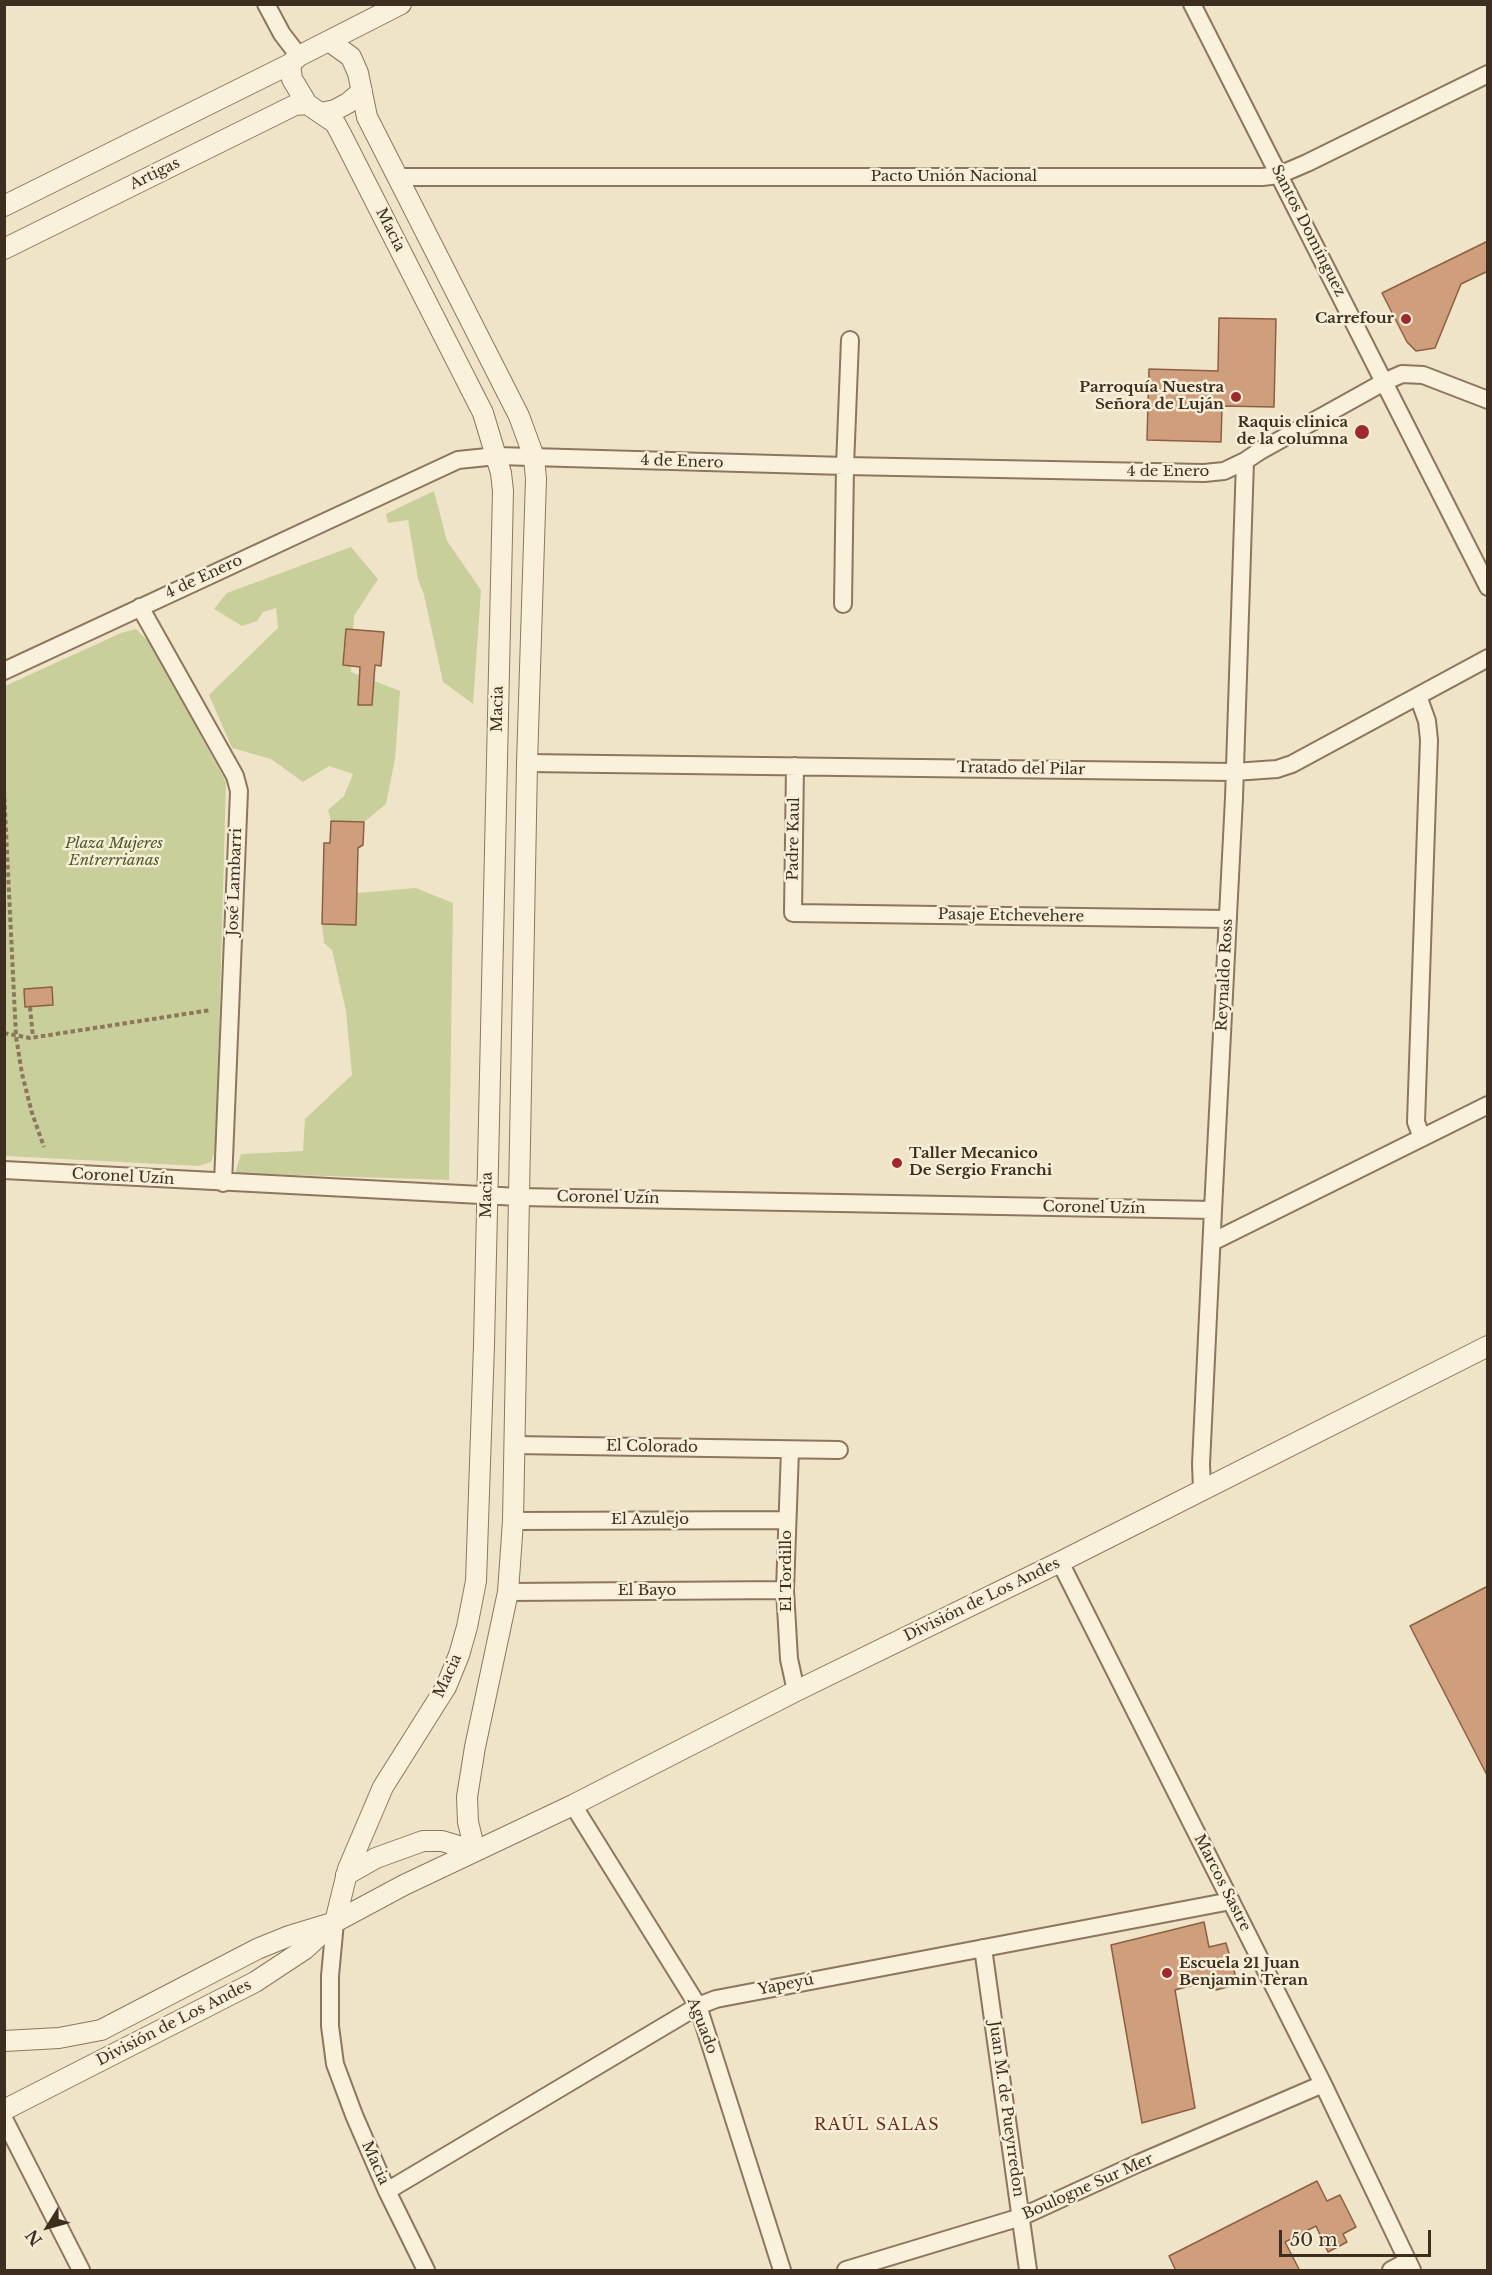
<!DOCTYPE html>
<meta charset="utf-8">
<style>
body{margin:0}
#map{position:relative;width:1492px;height:2275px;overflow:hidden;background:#f0e4c8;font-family:"Libre Baskerville",serif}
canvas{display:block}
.frame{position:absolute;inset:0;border:6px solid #3d2e20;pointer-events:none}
.north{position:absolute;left:18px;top:2197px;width:60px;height:60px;-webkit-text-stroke:4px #f7eed8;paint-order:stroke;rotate:233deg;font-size:16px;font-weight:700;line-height:24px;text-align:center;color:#3d2e20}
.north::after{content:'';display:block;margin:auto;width:21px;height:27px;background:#3d2e20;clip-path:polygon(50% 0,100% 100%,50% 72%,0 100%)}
.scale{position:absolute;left:1279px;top:2230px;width:152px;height:27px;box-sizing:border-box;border:3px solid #3d2e20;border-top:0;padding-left:8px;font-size:18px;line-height:21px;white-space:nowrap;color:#3d2e20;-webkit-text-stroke:4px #f7eed8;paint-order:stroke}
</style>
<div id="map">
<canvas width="1492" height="2275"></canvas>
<div class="frame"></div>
<div class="north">N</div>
<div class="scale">50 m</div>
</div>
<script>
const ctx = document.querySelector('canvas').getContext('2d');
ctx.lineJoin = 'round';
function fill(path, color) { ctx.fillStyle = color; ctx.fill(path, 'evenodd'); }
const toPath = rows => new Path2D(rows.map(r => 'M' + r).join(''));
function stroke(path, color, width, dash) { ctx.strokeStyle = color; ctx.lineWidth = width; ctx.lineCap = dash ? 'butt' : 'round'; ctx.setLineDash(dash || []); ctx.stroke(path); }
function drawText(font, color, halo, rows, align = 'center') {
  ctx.font = font + ' "Libre Baskerville",serif'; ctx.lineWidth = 5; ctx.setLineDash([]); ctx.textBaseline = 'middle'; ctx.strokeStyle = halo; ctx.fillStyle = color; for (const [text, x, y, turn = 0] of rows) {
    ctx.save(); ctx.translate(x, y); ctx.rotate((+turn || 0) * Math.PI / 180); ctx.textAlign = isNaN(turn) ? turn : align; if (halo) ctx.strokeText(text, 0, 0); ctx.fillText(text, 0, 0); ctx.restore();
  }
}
fill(toPath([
 [434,491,447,541,481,590,473,704,443,682,424,595,418,579,408,520,388,523,386,514],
 [351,547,378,579,354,616,351,672,400,691,395,759,386,804,364,822,331,821,328,810,344,796,353,774,329,766,303,782,271,759,232,748,209,695,278,628,276,608,263,612,257,621,242,626,214,609,227,593],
 [136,629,149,642,226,782,216,1148,211,1162,199,1166,5,1156,5,686,121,633],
 [416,888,453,903,449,1180,235,1173,241,1154,303,1151,305,1119,352,1075,346,1011,332,950,324,943,322,924,356,925,357,893]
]), '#c9cf9b');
const building = toPath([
 [1488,241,1488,271,1461,284,1435,348,1416,351,1407,342,1382,293,1488,241],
 [1219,318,1276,319,1274,407,1222,406,1221,442,1147,440,1149,369,1218,371,1219,318],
 [346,629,384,632,381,666,375,665,372,705,358,705,360,667,343,665,346,629],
 [331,821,364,822,363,845,358,848,356,925,322,924,324,843,330,843,331,821],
 [52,987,53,1005,25,1007,24,989,52,987],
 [1488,1586,1488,1777,1410,1626,1488,1586],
 [1204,1922,1209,1947,1226,1943,1238,1984,1216,1990,1212,1980,1175,1990,1195,2108,1142,2123,1111,1945,1204,1922],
 [1317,2181,1327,2201,1340,2195,1356,2227,1343,2234,1347,2242,1328,2252,1316,2226,1285,2242,1300,2271,1176,2271,1169,2256,1317,2181]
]);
fill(building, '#cf9f7d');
stroke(building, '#8d5f41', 1.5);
const minor = toPath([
 [266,4,282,34,299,56],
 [1192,4,1488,587],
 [398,177,1262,177,1279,175,1307,163,1488,74],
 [843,604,845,466,850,340],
 [140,607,235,776,239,791,223,1183],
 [4,671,458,460,497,456,845,466,1204,473,1224,471,1245,461,1260,451,1384,382,1402,374,1423,375,1488,400],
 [1418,696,1427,721,1429,740,1416,1122,1422,1138],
 [527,763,1234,772,1277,769,1292,764,1488,658],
 [795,766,793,913,1228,919],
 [4,1170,519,1197,1213,1210],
 [1212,1242,1488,1105],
 [514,1445,839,1450],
 [790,1450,785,1590,789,1659,796,1691],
 [1202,1489,1201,1464,1213,1210,1234,798,1245,461],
 [513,1521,787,1520],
 [1060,1562,1323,2084,1412,2270],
 [508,1592,785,1590],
 [573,1805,698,2006,782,2270],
 [335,1922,330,1976,330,2026,335,2064,354,2115,387,2191,426,2270],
 [983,1948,1028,2270],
 [4,2119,81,2270],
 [387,2191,698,2006,716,1999,1231,1901],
 [846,2270,1021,2217,1139,2163,1323,2084],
 [1391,2270,1408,2261]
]);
const tertiary = toPath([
 [329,41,351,57,358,73,367,117,519,416,534,457,536,479,527,763,513,1521,508,1592,475,1747,467,1797,468,1822,475,1851],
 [321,113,335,110,348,103,362,91],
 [4,206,290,64],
 [4,249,295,105,307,104],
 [346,1875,376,1858,423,1841,442,1841,475,1851],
 [335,1922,348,1869,383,1787,446,1687,459,1655,467,1627,476,1581,484,1345,503,491,501,473,483,413,341,134,335,123,307,104,292,79,290,64,299,56,401,4],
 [4,2041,59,2038,101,2030,257,1949,289,1936,335,1922,404,1885,573,1805,796,1691,1060,1562,1488,1346],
 [4,2110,255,1982,305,1949,331,1925]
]);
stroke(minor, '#8d765c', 20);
stroke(tertiary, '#8d765c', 22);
stroke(toPath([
 [4,790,16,1036,22,1074,32,1113,44,1147],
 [30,1007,33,1037],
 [4,1033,30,1038,211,1010]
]), '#8d765c', 4, [4.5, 3]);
stroke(minor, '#faf1dc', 16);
stroke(tertiary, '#faf1dc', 20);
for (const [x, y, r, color] of [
 [1406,319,6,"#9e2a2b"],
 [1236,397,6,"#9e2a2b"],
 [1362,432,8,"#9e2a2b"],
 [897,1163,6,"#9e2a2b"],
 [1167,1973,6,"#9e2a2b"]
]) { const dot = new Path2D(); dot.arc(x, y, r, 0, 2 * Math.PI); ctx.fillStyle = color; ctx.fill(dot); stroke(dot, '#f7eed8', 2); }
drawText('15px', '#3d2e20', '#f7eed8', [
 ["Artigas",155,174,-26],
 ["Pacto Unión Nacional",954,177],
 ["Macia",390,230,63],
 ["Santos Domínguez",1308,231,63],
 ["4 de Enero",682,462,2],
 ["4 de Enero",1168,472],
 ["4 de Enero",204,577,-25],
 ["Macia",498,709,-89],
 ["Tratado del Pilar",1021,769,1],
 ["Padre Kaul",794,839,-89],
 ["José Lambarri",235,882,-88],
 ["Pasaje Etchevehere",1011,916,1],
 ["Reynaldo Ross",1225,975,-87],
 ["Coronel Uzín",123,1177,3],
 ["Macia",487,1195,-89],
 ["Coronel Uzín",608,1198,1],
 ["Coronel Uzín",1094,1208,1],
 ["El Colorado",652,1447,1],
 ["El Azulejo",650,1520],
 ["El Tordillo",787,1571,-90],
 ["El Bayo",647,1591],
 ["División de Los Andes",982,1600,-26],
 ["Macia",448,1676,-65],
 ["Marcos Sastre",1222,1883,63],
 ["Yapeyú",786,1985,-11],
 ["División de Los Andes",174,2023,-27],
 ["Aguado",702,2026,69],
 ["Juan M. de Pueyrredon",1006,2109,82],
 ["Macia",375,2163,66],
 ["Boulogne Sur Mer",1088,2187,-24]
]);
drawText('bold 15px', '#3d2e20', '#f7eed8', [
 ["Carrefour",1394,319],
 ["Parroquía Nuestra",1224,388],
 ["Señora de Luján",1224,405],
 ["Raquis clinica",1348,423],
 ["de la columna",1348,440],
 ["Taller Mecanico",909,1154,"left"],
 ["De Sergio Franchi",909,1171,"left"],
 ["Escuela 21 Juan",1179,1964,"left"],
 ["Benjamin Teran",1179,1981,"left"]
], 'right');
drawText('italic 15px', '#4d5a26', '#f7eed8', [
 ["Plaza Mujeres",114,844],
 ["Entrerrianas",114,861]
]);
ctx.letterSpacing = '1.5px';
drawText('16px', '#6b2e1e', '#f7eed8', [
 ["RAÚL SALAS",877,2125]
]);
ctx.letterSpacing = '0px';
</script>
